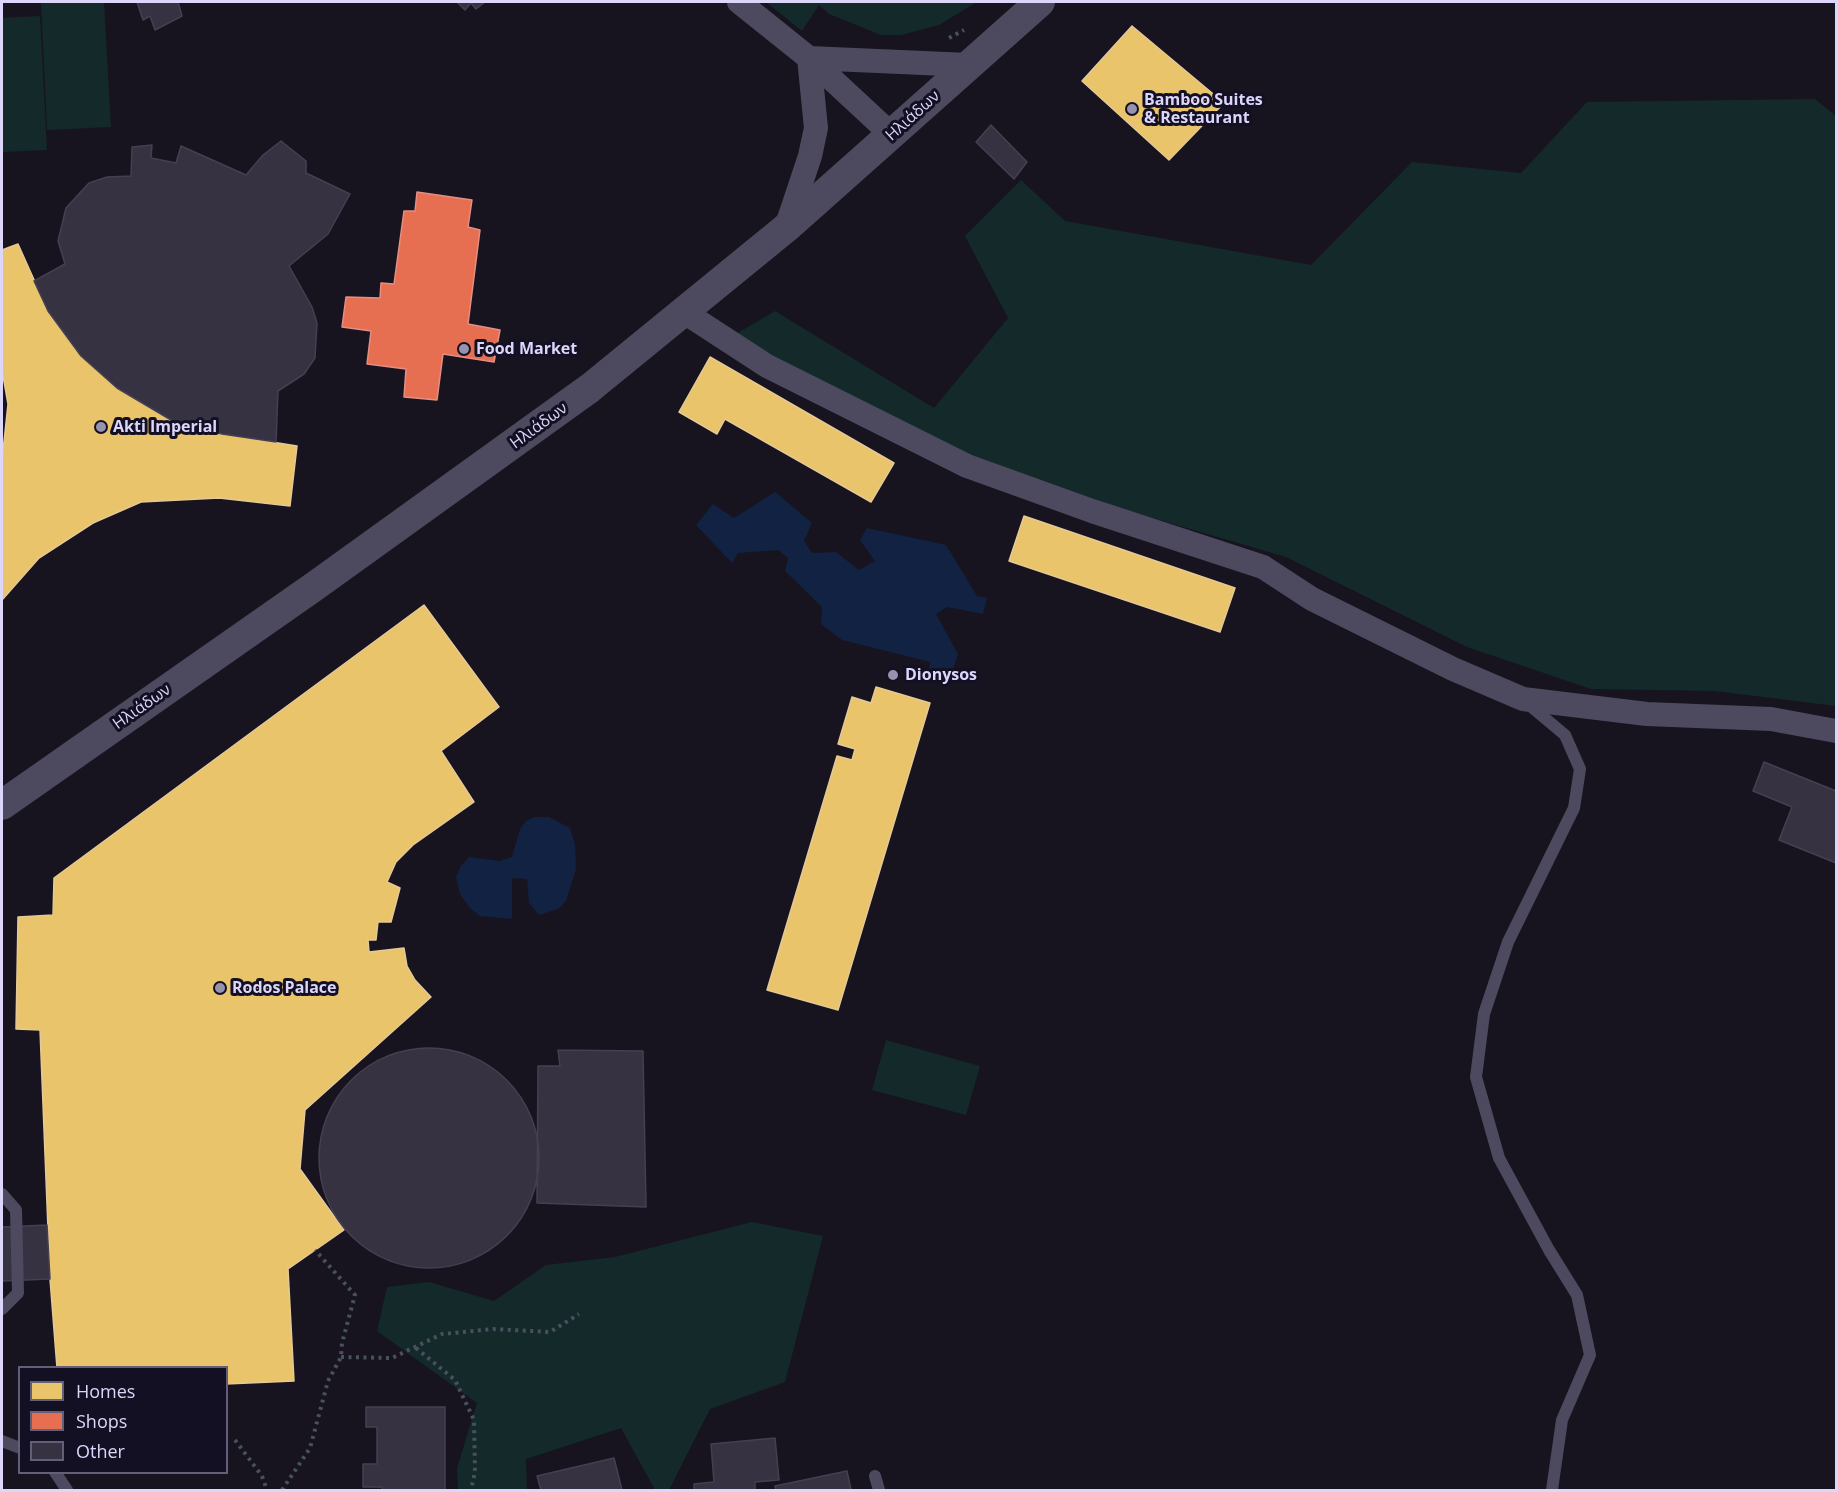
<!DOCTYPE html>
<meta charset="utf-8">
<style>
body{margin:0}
#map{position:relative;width:1838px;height:1492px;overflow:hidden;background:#17141f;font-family:"Open Sans",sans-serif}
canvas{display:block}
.frame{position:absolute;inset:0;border:3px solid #dcd6fb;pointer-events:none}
.legend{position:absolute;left:18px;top:1366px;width:210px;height:108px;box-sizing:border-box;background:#141023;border:2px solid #645f79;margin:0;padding:8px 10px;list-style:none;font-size:18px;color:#dcd6fb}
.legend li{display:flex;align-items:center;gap:12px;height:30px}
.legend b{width:30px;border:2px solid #645f79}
</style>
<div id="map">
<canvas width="1838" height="1492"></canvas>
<div class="frame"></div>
<ul class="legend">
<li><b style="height:16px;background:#e9c46a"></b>Homes</li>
<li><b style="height:16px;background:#e76f51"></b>Shops</li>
<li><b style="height:16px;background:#363241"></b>Other</li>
</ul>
</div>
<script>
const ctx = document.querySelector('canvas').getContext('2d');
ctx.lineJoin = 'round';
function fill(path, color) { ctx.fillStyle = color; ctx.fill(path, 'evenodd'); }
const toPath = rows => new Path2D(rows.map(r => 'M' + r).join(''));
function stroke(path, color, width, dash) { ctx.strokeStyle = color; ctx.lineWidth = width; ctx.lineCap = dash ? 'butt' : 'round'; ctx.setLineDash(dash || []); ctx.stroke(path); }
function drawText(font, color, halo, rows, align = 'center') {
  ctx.font = font + ' "Open Sans",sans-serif'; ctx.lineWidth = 6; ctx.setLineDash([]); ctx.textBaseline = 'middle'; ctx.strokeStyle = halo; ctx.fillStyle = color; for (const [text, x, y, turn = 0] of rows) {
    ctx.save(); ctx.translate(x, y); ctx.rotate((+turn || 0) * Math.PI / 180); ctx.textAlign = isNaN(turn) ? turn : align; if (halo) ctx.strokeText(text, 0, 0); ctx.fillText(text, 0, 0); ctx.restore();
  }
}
fill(toPath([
 [41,2,104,2,111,127,47,130],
 [766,2,977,2,939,25,901,35,881,35,829,14,819,5,802,31],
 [40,16,47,150,2,152,2,18],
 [1815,99,1836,116,1836,706,1715,691,1591,689,1467,647,1286,557,978,467,719,344,775,311,934,408,1008,318,965,236,1021,180,1065,221,1311,265,1412,162,1521,173,1587,102],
 [886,1040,980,1066,966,1115,872,1090],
 [752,1222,823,1236,785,1382,710,1409,669,1490,655,1490,621,1428,526,1459,527,1490,458,1490,457,1468,477,1403,377,1331,387,1287,429,1282,494,1301,546,1265,615,1257]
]), '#14292a');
fill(toPath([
 [775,492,812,523,804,541,812,553,836,552,859,570,875,561,860,540,867,528,946,545,977,596,987,598,983,614,947,607,936,614,958,654,949,683,927,678,930,662,842,640,821,624,822,607,785,571,788,558,778,550,738,553,732,563,696,525,713,504,734,518],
 [534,817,549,817,570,828,575,845,576,869,566,901,558,909,539,915,529,903,527,879,512,878,512,919,480,916,470,908,460,894,456,877,461,866,469,857,500,861,512,857,520,829,526,821]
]), '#122242');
const homes = toPath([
 [1132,26,1224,103,1169,160,1082,81,1132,26],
 [18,244,48,311,81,356,117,388,171,420,222,434,297,446,290,506,219,498,141,502,93,523,39,558,2,600,2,460,8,404,2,370,2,250,18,244],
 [710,357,894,463,871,502,725,419,717,434,679,412,710,357],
 [1024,516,1235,588,1220,632,1009,561,1024,516],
 [424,605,499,707,441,751,474,802,413,845,396,862,387,882,400,888,391,922,378,922,376,940,368,940,369,952,404,948,407,966,415,980,431,997,305,1110,300,1169,344,1230,288,1269,294,1381,226,1384,226,1368,57,1368,50,1279,40,1030,16,1029,18,917,53,915,54,878,424,605],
 [876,687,930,703,838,1010,767,990,837,756,852,760,855,749,838,744,852,697,871,703,876,687]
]);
fill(homes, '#e9c46a');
stroke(homes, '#e5c996', 1.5);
const shops = toPath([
 [417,192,472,200,468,227,480,230,468,324,500,330,494,362,443,354,437,400,404,397,406,369,367,364,371,331,342,327,346,297,380,298,381,283,394,284,404,211,415,211,417,192]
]);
fill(shops, '#e76f51');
stroke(shops, '#e48e84', 1.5);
const building = toPath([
 [137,2,178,2,182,16,155,30,150,16,143,20,137,2],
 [457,2,485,2,476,9,471,3,465,10,457,2],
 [991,125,1027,162,1014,179,976,142,991,125],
 [281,141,306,161,306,173,350,194,328,234,289,266,312,307,317,323,315,358,304,374,278,391,276,442,222,434,171,420,117,388,81,356,48,311,34,281,65,264,58,241,66,208,89,183,107,177,131,176,132,147,152,145,151,158,176,163,181,146,246,175,263,155,281,141],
 [1764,762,1836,791,1836,863,1779,840,1792,807,1753,791,1764,762],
 '319 1158a110 110 0 1 1 220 0a110 110 0 1 1-220 0Z',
 [558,1050,643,1051,646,1207,537,1203,538,1066,560,1066,558,1050],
 [47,1225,50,1279,2,1281,2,1227,47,1225],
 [366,1407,445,1407,445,1490,382,1490,382,1487,363,1487,363,1464,377,1464,377,1427,366,1427,366,1407],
 [775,1438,779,1480,755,1482,755,1490,694,1490,694,1484,714,1482,711,1444,775,1438],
 [614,1458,622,1490,541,1490,537,1476,614,1458],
 [847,1471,851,1490,776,1490,775,1486,847,1471]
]);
fill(building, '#363241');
stroke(building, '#444052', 1.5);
stroke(toPath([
 [949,38,964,30],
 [416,1348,455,1380,474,1420,475,1472,471,1490],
 [341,1357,392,1358,442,1334,493,1329,550,1332,579,1314],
 [235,1440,262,1476,267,1490],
 [282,1490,310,1448,328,1381,341,1357,342,1343,355,1295,315,1250]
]), '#48515e', 4, [3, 4.5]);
stroke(toPath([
 [1528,704,1565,735,1580,769,1574,808,1508,942,1484,1014,1476,1077,1499,1158,1549,1250,1577,1295,1590,1355,1562,1420,1552,1490],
 [2,1194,16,1210,18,1293,2,1309],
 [2,1441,20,1448],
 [55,1472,67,1490],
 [875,1476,879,1490]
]), '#4d4a5f', 12);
stroke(toPath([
 [739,2,809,58,892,135],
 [809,58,969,65],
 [786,228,810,156,816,128,809,58],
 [684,312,767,366,967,466,1092,511,1263,567,1312,599,1453,669,1523,699,1647,714,1771,719,1836,731]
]), '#4d4a5f', 24);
stroke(toPath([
 [2,805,315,586,590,388,786,228,1040,2]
]), '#4d4a5f', 30);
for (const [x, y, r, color] of [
 [1132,109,6,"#9792ae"],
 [464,349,6,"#9792ae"],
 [101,427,6,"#9792ae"],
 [893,675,6,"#9792ae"],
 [220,988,6,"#9792ae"]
]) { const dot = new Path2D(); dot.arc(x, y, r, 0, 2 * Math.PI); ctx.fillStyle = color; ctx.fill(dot); stroke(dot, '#141023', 2); }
drawText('bold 16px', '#dcd6fb', '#141023', [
 ["Bamboo Suites",1144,100],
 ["& Restaurant",1144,118],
 ["Food Market",476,349],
 ["Akti Imperial",113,427],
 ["Dionysos",905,675],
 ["Rodos Palace",232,988]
], 'left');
drawText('16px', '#dcd6fb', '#141023', [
 ["Ηλιάδων",913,116,-42],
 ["Ηλιάδων",539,426,-36],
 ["Ηλιάδων",142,707,-35]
]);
</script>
